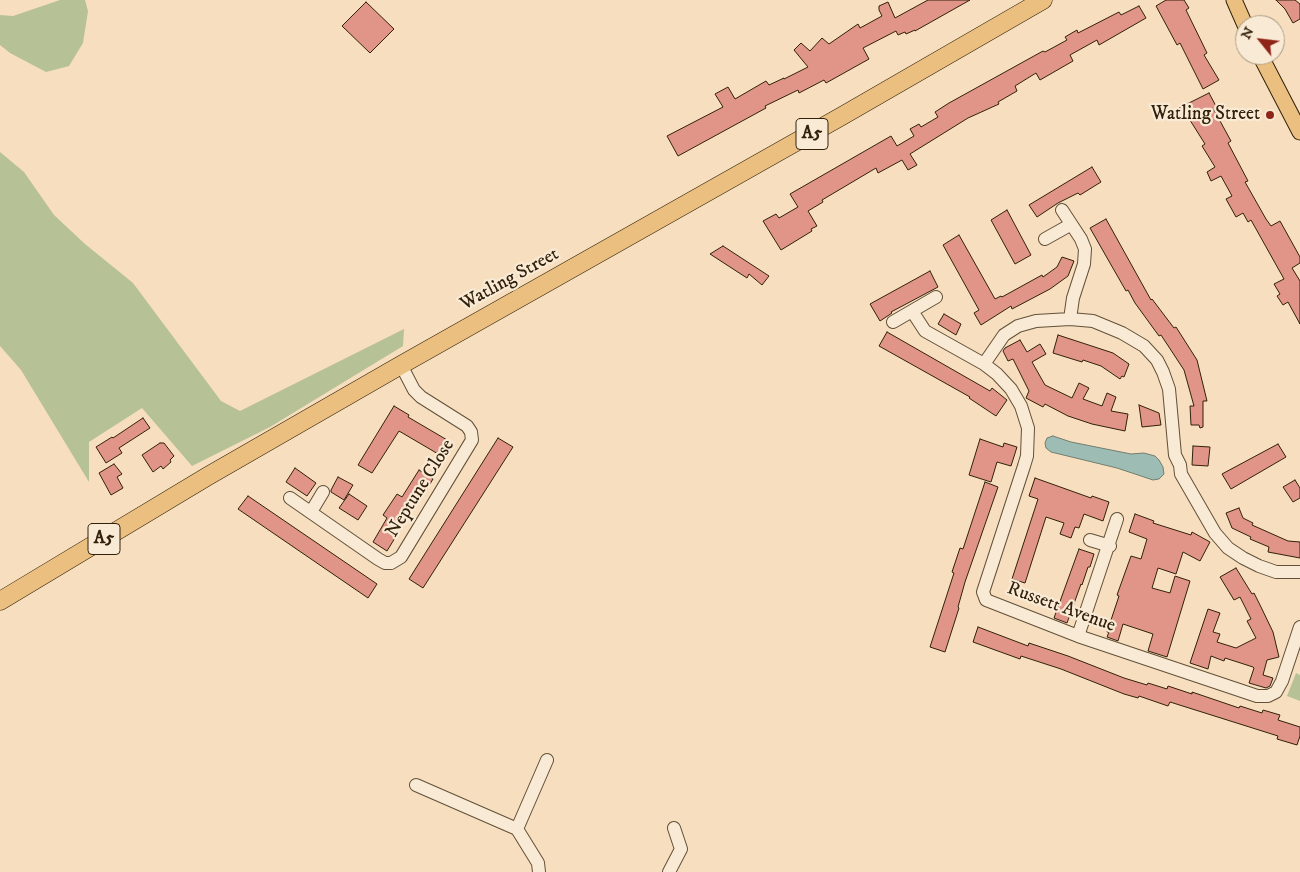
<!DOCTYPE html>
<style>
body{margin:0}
#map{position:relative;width:1300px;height:872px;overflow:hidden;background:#f6debe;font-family:"IM FELL DW Pica",serif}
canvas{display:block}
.north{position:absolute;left:1235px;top:15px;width:50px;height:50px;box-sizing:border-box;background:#f9ead5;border:1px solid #a99a84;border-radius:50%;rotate:299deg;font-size:14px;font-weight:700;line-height:20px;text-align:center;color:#31210b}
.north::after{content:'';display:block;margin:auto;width:18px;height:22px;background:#8f2418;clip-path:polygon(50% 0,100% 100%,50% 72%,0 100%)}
</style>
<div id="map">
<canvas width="1300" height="872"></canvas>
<div class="north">N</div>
</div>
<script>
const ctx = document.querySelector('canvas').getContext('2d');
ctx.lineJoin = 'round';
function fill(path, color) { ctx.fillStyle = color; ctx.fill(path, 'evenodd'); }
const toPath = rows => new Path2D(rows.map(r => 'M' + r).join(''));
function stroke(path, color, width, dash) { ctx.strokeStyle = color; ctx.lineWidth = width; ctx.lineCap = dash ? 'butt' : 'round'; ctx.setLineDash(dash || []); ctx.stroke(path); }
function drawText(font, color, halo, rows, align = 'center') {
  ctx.font = font + ' "IM FELL DW Pica",serif'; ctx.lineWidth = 4.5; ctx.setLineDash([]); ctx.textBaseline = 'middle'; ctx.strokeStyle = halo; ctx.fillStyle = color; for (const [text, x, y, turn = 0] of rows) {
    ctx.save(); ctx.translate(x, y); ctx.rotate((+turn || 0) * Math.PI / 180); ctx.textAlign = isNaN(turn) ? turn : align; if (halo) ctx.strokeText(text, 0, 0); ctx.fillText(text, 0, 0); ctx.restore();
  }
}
fill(toPath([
 [60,0,85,0,88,11,83,43,69,66,46,72,10,53,0,45,0,15,13,16],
 [0,152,24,172,54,215,85,244,133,283,221,401,240,411,404,329,403,346,270,427,192,466,142,408,89,442,89,482,21,370,0,346],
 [1296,673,1300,675,1300,701,1287,696]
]), '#b6c296');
const water = toPath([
 [1053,436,1071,442,1131,454,1144,453,1155,456,1159,460,1163,467,1164,474,1159,479,1153,480,1117,468,1051,452,1046,448,1045,443,1047,438,1053,436]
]);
fill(water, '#9dbcb4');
stroke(water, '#727e70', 1);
const building = toPath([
 [928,0,970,0,915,31,915,30,906,34,905,32,898,35,896,31,863,48,869,59,826,83,824,80,799,93,798,90,765,106,766,108,678,156,667,136,723,107,715,94,728,87,735,99,766,81,769,85,784,78,784,79,808,67,794,50,801,43,810,51,822,38,829,44,858,24,860,28,882,16,879,10,879,6,888,2,895,18,928,0],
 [1166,0,1184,0,1189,8,1186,10,1207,53,1204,55,1219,80,1203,89,1180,43,1177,45,1156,6,1166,0],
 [1276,0,1295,0,1300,4,1300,19,1293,23,1285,9,1276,0],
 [366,2,394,29,370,53,342,26,366,2],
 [1139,6,1146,18,1099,45,1097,40,1070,55,1073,61,1040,80,1036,73,1015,86,1017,91,998,102,999,104,968,118,910,154,917,165,908,170,902,160,878,173,876,168,822,200,823,202,808,211,817,226,811,229,812,231,781,250,763,221,776,214,779,218,798,207,790,194,891,136,897,146,914,136,910,129,919,124,921,127,938,117,935,112,949,103,1043,51,1045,52,1067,40,1065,37,1077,30,1078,33,1119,12,1121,15,1139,6],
 [1209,93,1217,108,1214,110,1231,141,1228,143,1248,181,1245,182,1266,219,1271,226,1280,221,1300,257,1300,263,1292,268,1300,281,1300,324,1288,302,1283,305,1277,296,1280,294,1274,284,1284,279,1251,220,1248,222,1243,213,1236,217,1226,199,1232,196,1221,176,1211,181,1207,172,1215,167,1202,146,1205,144,1188,117,1185,119,1179,108,1209,93],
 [1092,167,1101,182,1080,195,1078,193,1058,203,1037,217,1029,205,1092,167],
 [1007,210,1031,255,1015,264,991,220,1007,210],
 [1106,219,1151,300,1152,299,1174,328,1176,327,1197,360,1207,401,1203,401,1203,427,1200,428,1199,425,1191,425,1190,406,1194,406,1184,370,1161,335,1159,336,1135,303,1128,290,1126,291,1090,228,1106,219],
 [959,235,995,299,1001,296,1002,297,1042,275,1043,277,1057,267,1062,257,1074,261,1068,276,1050,289,1012,309,1011,306,981,325,974,313,979,310,943,245,959,235],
 [723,246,769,276,762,285,749,274,747,278,710,254,723,246],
 [930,271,938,287,891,312,892,313,880,321,870,304,930,271],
 [944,314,961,324,956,335,938,324,944,314],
 [887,332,990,391,992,388,1007,400,996,416,969,398,970,397,879,346,887,332],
 [1058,335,1113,353,1129,364,1124,377,1122,376,1120,379,1101,366,1083,360,1082,362,1053,353,1058,335],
 [1020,340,1027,352,1040,344,1046,354,1032,362,1045,385,1072,398,1079,383,1089,388,1083,399,1102,406,1107,393,1116,397,1111,411,1128,414,1125,431,1092,424,1068,416,1045,404,1043,407,1026,398,1029,391,1013,359,1008,361,1003,351,1005,348,1020,340],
 [1139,405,1159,413,1161,425,1142,427,1139,405],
 [394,406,409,415,408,417,454,444,445,458,399,431,372,473,358,465,394,406],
 [143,418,150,428,119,448,122,453,106,463,96,447,112,437,113,438,143,418],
 [498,438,513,447,423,588,409,579,498,438],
 [980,439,1003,447,1004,443,1017,447,1011,466,997,462,991,482,969,475,980,439],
 [160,443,164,443,174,456,170,460,171,462,163,469,161,466,153,472,142,455,160,443],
 [1278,444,1286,457,1231,489,1222,474,1278,444],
 [1193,446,1210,447,1208,466,1192,465,1193,446],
 [114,464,122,474,117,477,123,488,111,495,99,473,114,464],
 [295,468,316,483,307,496,286,482,295,468],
 [419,470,433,479,422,497,416,494,394,530,398,533,387,551,373,542,387,518,383,515,397,494,402,497,419,470],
 [338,477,353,485,344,500,331,492,331,490,338,477],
 [1035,478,1091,498,1092,496,1109,502,1103,521,1084,514,1079,528,1075,527,1071,538,1060,534,1064,523,1046,517,1025,583,1012,579,1038,499,1029,496,1035,478],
 [1295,480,1300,488,1300,498,1293,502,1283,487,1295,480],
 [985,482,998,487,965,582,958,607,959,608,945,652,930,647,954,573,952,572,960,548,963,549,985,482],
 [349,494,367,506,358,520,339,508,349,494],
 [248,496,377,584,368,598,238,509,248,496],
 [1239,508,1243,518,1253,523,1252,525,1288,541,1300,542,1300,558,1268,552,1269,547,1250,539,1251,537,1232,528,1226,513,1239,508],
 [1135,514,1154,521,1153,523,1191,535,1192,532,1210,542,1200,561,1183,552,1176,574,1158,568,1152,588,1170,593,1175,576,1190,581,1167,657,1148,651,1153,634,1123,624,1118,641,1107,637,1109,632,1107,632,1119,596,1117,595,1131,556,1141,559,1147,539,1129,532,1135,514],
 [1079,549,1094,554,1090,567,1088,567,1082,585,1081,584,1067,623,1054,618,1079,549],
 [1236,568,1252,594,1254,593,1261,607,1273,632,1279,657,1267,660,1263,675,1273,678,1270,686,1266,688,1249,683,1254,668,1253,667,1225,658,1224,661,1211,656,1208,669,1190,663,1208,609,1220,613,1213,632,1220,634,1217,642,1236,648,1256,638,1247,621,1251,619,1240,597,1234,600,1220,577,1236,568],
 [978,627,1028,646,1029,643,1068,656,1124,678,1147,685,1148,683,1167,689,1168,686,1192,694,1192,692,1239,708,1240,706,1262,713,1263,710,1280,715,1278,720,1300,727,1300,736,1297,745,1277,739,1278,736,1170,702,1168,706,1139,696,1138,698,1124,694,1061,669,1021,656,1020,659,973,642,978,627]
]);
fill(building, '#e19488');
stroke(building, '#31210b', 1);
const minor = toPath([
 [1062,210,1081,239,1085,249,1084,264,1073,298,1070,319],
 [1045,239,1070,225],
 [912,311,925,331,984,364,997,374,1011,389,1021,406,1028,428,1027,456,1024,466,983,592,986,600,1078,636,1257,696,1268,696,1276,692,1282,681,1300,627],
 [893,322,936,297],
 [984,364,1004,335,1018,326,1036,321,1070,319,1093,321,1122,333,1144,346,1157,360,1163,372,1169,389,1175,455,1180,465,1181,474,1215,533,1228,548,1243,558,1259,566,1276,572,1300,572],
 [290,498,378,559,385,563,391,563,401,557,472,440,471,432,467,426,421,397,414,390,401,365],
 [311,512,323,492],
 [1090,540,1110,546],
 [1078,636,1117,519],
 [416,785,517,829,538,863,539,872],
 [517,829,547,760],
 [669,872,681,849,674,828]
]);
const major = toPath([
 [1234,0,1245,25],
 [1260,55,1300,132]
]);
const highway = toPath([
 [0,601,208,476,401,365,842,116,1043,0]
]);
stroke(minor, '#625038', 14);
stroke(major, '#31210b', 17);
stroke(highway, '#31210b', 19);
stroke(minor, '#f9ead5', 12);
stroke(major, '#ebbf7f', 15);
stroke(highway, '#ebbf7f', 18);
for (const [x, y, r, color] of [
 [1270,115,5,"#8f2418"]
]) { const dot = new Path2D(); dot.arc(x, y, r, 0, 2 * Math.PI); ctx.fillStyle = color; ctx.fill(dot); stroke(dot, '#f9ead5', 2); }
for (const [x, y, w] of [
 [812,134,32],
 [104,539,32]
]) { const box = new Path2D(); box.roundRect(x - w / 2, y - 15.5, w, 31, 4); ctx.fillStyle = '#f9ead5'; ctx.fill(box); stroke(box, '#31210b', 1); }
drawText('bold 18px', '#31210b', null, [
 ["A5",812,134],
 ["A5",104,539]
]);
drawText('19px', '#31210b', '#f9ead5', [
 ["Watling Street",1260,115]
], 'right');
drawText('19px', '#31210b', '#f9ead5', [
 ["Watling Street",510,280,-29],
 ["Neptune Close",421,489,-58],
 ["Russett Avenue",1061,608,20]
]);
</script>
